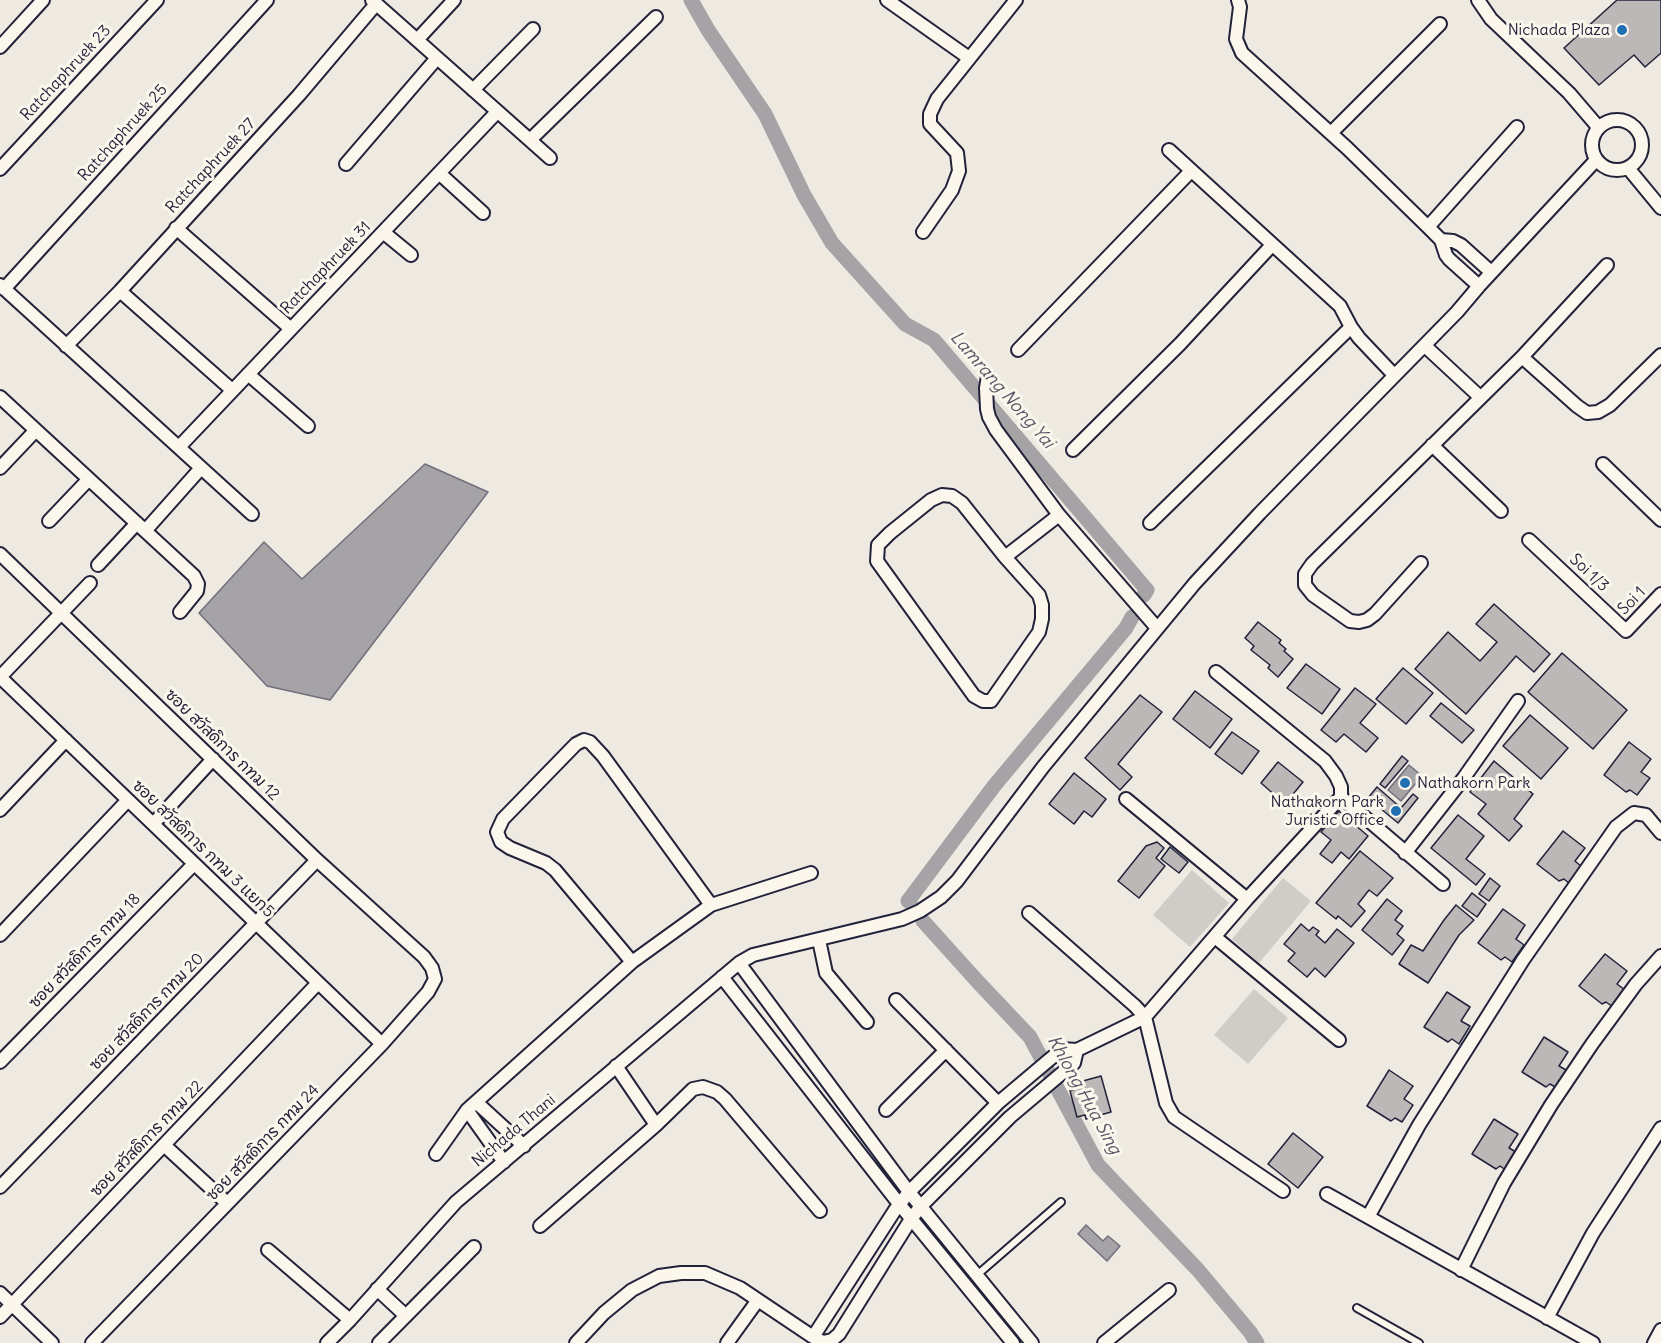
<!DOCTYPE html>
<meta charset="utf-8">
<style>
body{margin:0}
canvas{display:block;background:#eeeae2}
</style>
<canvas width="1661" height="1343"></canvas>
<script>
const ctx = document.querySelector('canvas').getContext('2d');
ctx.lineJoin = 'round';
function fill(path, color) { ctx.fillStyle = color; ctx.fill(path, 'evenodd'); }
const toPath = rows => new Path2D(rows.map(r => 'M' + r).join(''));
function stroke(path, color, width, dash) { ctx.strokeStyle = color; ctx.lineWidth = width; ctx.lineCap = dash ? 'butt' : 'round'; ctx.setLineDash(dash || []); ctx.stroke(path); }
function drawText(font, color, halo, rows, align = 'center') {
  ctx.font = font + ' Delius,"Playpen Sans Thai",sans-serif'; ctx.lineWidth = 6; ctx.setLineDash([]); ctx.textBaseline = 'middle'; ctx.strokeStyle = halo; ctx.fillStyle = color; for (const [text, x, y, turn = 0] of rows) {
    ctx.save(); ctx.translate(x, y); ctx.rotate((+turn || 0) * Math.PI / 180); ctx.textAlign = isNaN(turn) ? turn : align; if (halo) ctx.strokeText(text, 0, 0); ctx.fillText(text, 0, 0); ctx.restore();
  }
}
fill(toPath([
 [1192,870,1229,903,1190,947,1153,915],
 [1283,878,1311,901,1259,963,1232,939],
 [1254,989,1288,1018,1248,1064,1214,1035]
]), '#d0cdc9');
const water = toPath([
 [425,464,488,492,330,700,267,686,199,613,264,542,302,579,425,464],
 [1409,765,1422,776,1401,801,1388,790,1409,765],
 [1086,1225,1103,1241,1108,1236,1120,1246,1107,1261,1078,1234,1086,1225]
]);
fill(water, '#a6a3a7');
stroke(water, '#716f7c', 1.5);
stroke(toPath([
 [691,0,708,30,765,114,804,195,832,243,905,324,934,340,1147,590,1144,595],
 [910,902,908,901,994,786,1126,628,1132,617],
 [923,921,978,982,1030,1037,1098,1165,1198,1270,1250,1332,1257,1343]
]), '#a6a3a7', 15);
const building = toPath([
 [1617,0,1661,0,1661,53,1645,67,1634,55,1599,85,1564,48,1617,0],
 [1494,604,1550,654,1534,672,1516,656,1466,714,1415,669,1448,632,1480,661,1497,642,1476,624,1494,604],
 [1258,622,1281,640,1279,643,1286,649,1284,651,1293,659,1278,677,1268,668,1270,665,1251,650,1254,646,1245,638,1258,622],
 [1562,653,1627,710,1593,749,1528,692,1562,653],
 [1306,664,1340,689,1322,714,1287,688,1306,664],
 [1403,668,1433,693,1406,724,1376,699,1403,668],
 [1355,688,1376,704,1360,723,1378,738,1366,752,1344,734,1336,742,1321,730,1355,688],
 [1195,691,1232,719,1210,748,1173,719,1195,691],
 [1140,695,1162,712,1118,764,1132,777,1120,790,1085,758,1140,695],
 [1441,703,1474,730,1462,743,1430,716,1441,703],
 [1530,715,1568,748,1541,779,1503,746,1530,715],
 [1232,732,1259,751,1242,774,1215,754,1232,732],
 [1629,742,1651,759,1641,772,1650,778,1637,795,1630,790,1626,792,1604,775,1629,742],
 [1402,756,1408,761,1385,788,1380,784,1402,756],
 [1494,761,1533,794,1514,819,1522,826,1509,841,1478,814,1486,804,1470,792,1494,761],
 [1278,762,1303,782,1285,804,1261,783,1278,762],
 [1074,773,1106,799,1092,817,1084,811,1074,824,1049,804,1074,773],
 [1377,787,1401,808,1413,794,1418,798,1398,823,1368,798,1377,787],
 [1339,811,1368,836,1349,859,1341,852,1332,863,1320,854,1331,840,1321,832,1339,811],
 [1458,815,1484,836,1466,859,1485,874,1476,885,1431,848,1458,815],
 [1563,831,1585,848,1575,861,1583,868,1570,884,1564,879,1559,881,1537,864,1563,831],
 [1157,842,1164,848,1156,858,1165,866,1139,898,1118,881,1146,846,1157,842],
 [1170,847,1188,862,1179,873,1161,859,1170,847],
 [1360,851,1393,878,1377,896,1369,890,1358,904,1365,911,1351,927,1338,916,1336,919,1316,903,1360,851],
 [1490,878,1500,886,1489,901,1479,894,1490,878],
 [1472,893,1486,904,1477,917,1462,906,1472,893],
 [1387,899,1402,911,1395,920,1403,926,1397,934,1404,940,1392,955,1362,930,1387,899],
 [1456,905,1474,920,1459,935,1428,983,1399,964,1411,945,1423,951,1444,920,1456,905],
 [1503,909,1525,925,1516,939,1524,945,1512,962,1505,957,1501,960,1478,943,1503,909],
 [1301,924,1309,931,1313,927,1319,931,1316,935,1325,943,1337,929,1354,943,1325,977,1315,968,1307,977,1288,961,1295,953,1284,944,1301,924],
 [1605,954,1627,971,1617,984,1625,990,1613,1007,1606,1002,1602,1004,1579,986,1605,954],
 [1447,992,1470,1007,1461,1021,1470,1026,1459,1044,1452,1039,1448,1042,1424,1027,1447,992],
 [1544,1037,1568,1052,1559,1066,1568,1071,1557,1088,1550,1084,1546,1087,1522,1072,1544,1037],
 [1389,1070,1413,1086,1404,1099,1413,1105,1402,1122,1395,1118,1391,1121,1367,1106,1389,1070],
 [1101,1076,1111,1112,1086,1119,1085,1115,1077,1117,1070,1091,1084,1086,1083,1081,1101,1076],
 [1494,1119,1518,1134,1509,1148,1518,1153,1507,1171,1500,1166,1496,1169,1472,1154,1494,1119],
 [1293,1133,1323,1157,1298,1188,1268,1164,1293,1133]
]);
fill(building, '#bcb8b8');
stroke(building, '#22223b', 1.5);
const service = toPath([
 [977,1275,1061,1202],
 [1357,1308,1419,1343]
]);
const minor = toPath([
 [372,0,550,158],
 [887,0,969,58],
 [1238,0,1240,7,1236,39,1242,53,1347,148,1428,227,1441,240,1446,255,1449,259,1479,286],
 [1478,0,1491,19,1569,93,1599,128],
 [417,40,454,0],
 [0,47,43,0],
 [473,90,533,29],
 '1592 145a25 25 0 1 1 50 0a25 25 0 1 1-50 0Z',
 [1331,133,1440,24],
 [530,140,656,17],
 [1169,150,1340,306,1351,327,1359,338,1394,375],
 [346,164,437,58],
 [1628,168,1661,208],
 [0,169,157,0],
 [439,173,483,213],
 [1428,227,1517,127],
 [176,228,291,329],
 [383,232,411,255],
 [923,232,952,190,959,171,957,153,930,124,930,114,937,99,1016,0],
 [1441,240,1453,241,1461,245,1491,272],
 [0,285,252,514],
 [4,289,267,0],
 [120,291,232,390],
 [66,346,120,291,299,95,376,4],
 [1425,346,1480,397],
 [1018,350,1191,171],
 [1522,357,1577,406,1587,413,1598,412,1610,405,1661,355],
 [248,374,308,426],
 [988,376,986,388,987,409,989,417,996,430,1059,515],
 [0,397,194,576,198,584,197,591,180,612],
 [1432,445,1501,511],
 [179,447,497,112],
 [1073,450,1180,344,1272,245],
 [1603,464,1661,520],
 [0,468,36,430],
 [942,495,952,496,962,503,1005,557,1039,595,1042,605,1042,619,1039,632,991,701,983,701,974,696,877,561,878,545,890,533,931,500,942,495],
 [49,521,89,479],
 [1150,523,1351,327],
 [145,531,201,468],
 [1529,540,1626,631,1661,594],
 [0,554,317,860,424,957,432,968,435,979,428,992,382,1044,92,1343],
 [1005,557,1059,515,1157,628],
 [1421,563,1375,614,1367,620,1359,622,1350,621,1313,595,1305,585,1305,574,1312,564,1522,357,1607,265],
 [98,565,137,523],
 [0,677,382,1044],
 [0,677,90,583],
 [1341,797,1443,884],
 [1126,799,1247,899],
 [0,810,66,740],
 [154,823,213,759],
 [1405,853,1463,779,1518,701],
 [1029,913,1135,1006,1145,1017,1166,1103,1174,1117,1283,1191],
 [0,935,128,800],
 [1215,937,1339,1040],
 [819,940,826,973,867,1022],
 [632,962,555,870,546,863,510,848,501,842,497,832,503,819,576,744,584,740,590,742,603,756,711,905],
 [739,963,909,1192,1032,1343],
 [722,977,900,1205,1013,1343],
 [896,1000,998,1103],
 [0,1062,194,864],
 [616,1066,656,1125],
 [476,1102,524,1146],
 [467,1110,504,1162],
 [886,1110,946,1050],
 [164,1145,227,1203],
 [436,1154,467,1110,632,962,711,905,811,873],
 [0,1187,317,860],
 [1327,1194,1593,1343],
 [1368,1217,1419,1125,1523,960,1616,827,1634,813,1646,815,1661,833],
 [540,1226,656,1125,693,1089,703,1087,717,1092,725,1099,820,1211],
 [268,1250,350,1320],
 [1461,1270,1504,1183,1551,1105,1592,1044,1636,984,1661,956],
 [377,1289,406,1316],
 [0,1293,52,1343],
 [0,1317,318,983],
 [1547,1318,1593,1233,1661,1128],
 [813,1337,895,1210,909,1192,998,1103,1062,1049,1077,1050,1145,1017,1247,899,1341,797,1341,787,1336,776,1325,761,1216,672],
 [327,1343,350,1320,456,1202,739,963,753,955,902,919,920,911,941,897,957,881,1043,767,1195,583,1260,513,1457,312,1479,286,1596,160],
 [379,1343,474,1247],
 [576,1343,604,1313,632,1290,659,1276,681,1273,705,1273,740,1288,813,1337,823,1342,832,1340,839,1334,911,1219,921,1206,1010,1117,1074,1063,1077,1050],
 [727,1343,758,1300],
 [1104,1343,1169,1290],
 [1654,1343,1661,1330]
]);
stroke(service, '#22223b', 10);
stroke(minor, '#22223b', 16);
stroke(service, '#fbf7ec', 6);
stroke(minor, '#fbf7ec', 12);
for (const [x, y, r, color] of [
 [1622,30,6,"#1f6fb2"],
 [1405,783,6,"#1f6fb2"],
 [1396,811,6,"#1f6fb2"]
]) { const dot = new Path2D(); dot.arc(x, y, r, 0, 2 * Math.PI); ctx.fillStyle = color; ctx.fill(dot); stroke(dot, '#fbf7ec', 2); }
drawText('16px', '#22223b', '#fbf7ec', [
 ["Nichada Plaza",1610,30],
 ["Nathakorn Park",1417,783,"left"],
 ["Nathakorn Park",1384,802],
 ["Juristic Office",1384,820]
], 'right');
drawText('16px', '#22223b', '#fbf7ec', [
 ["Ratchaphruek 23",66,73,-47],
 ["Ratchaphruek 25",123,133,-48],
 ["Ratchaphruek 27",211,166,-47],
 ["Ratchaphruek 31",326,268,-46],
 ["Soi 1/3",1589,573,43],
 ["Soi 1",1632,601,-46],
 ["ซอย สวัสดิการ กทม 12",222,745,44],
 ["ซอย สวัสดิการ กทม 3 แยก5",203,849,44],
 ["ซอย สวัสดิการ กทม 18",85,951,-46],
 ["ซอย สวัสดิการ กทม 20",147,1012,-46],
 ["Nichada Thani",514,1131,-40],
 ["ซอย สวัสดิการ กทม 22",147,1139,-46],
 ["ซอย สวัสดิการ กทม 24",263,1143,-46]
]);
drawText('italic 18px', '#575666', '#fbf7ec', [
 ["Lamrang Nong Yai",1002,390,49],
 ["Khlong Hua Sing",1084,1095,61]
]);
</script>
